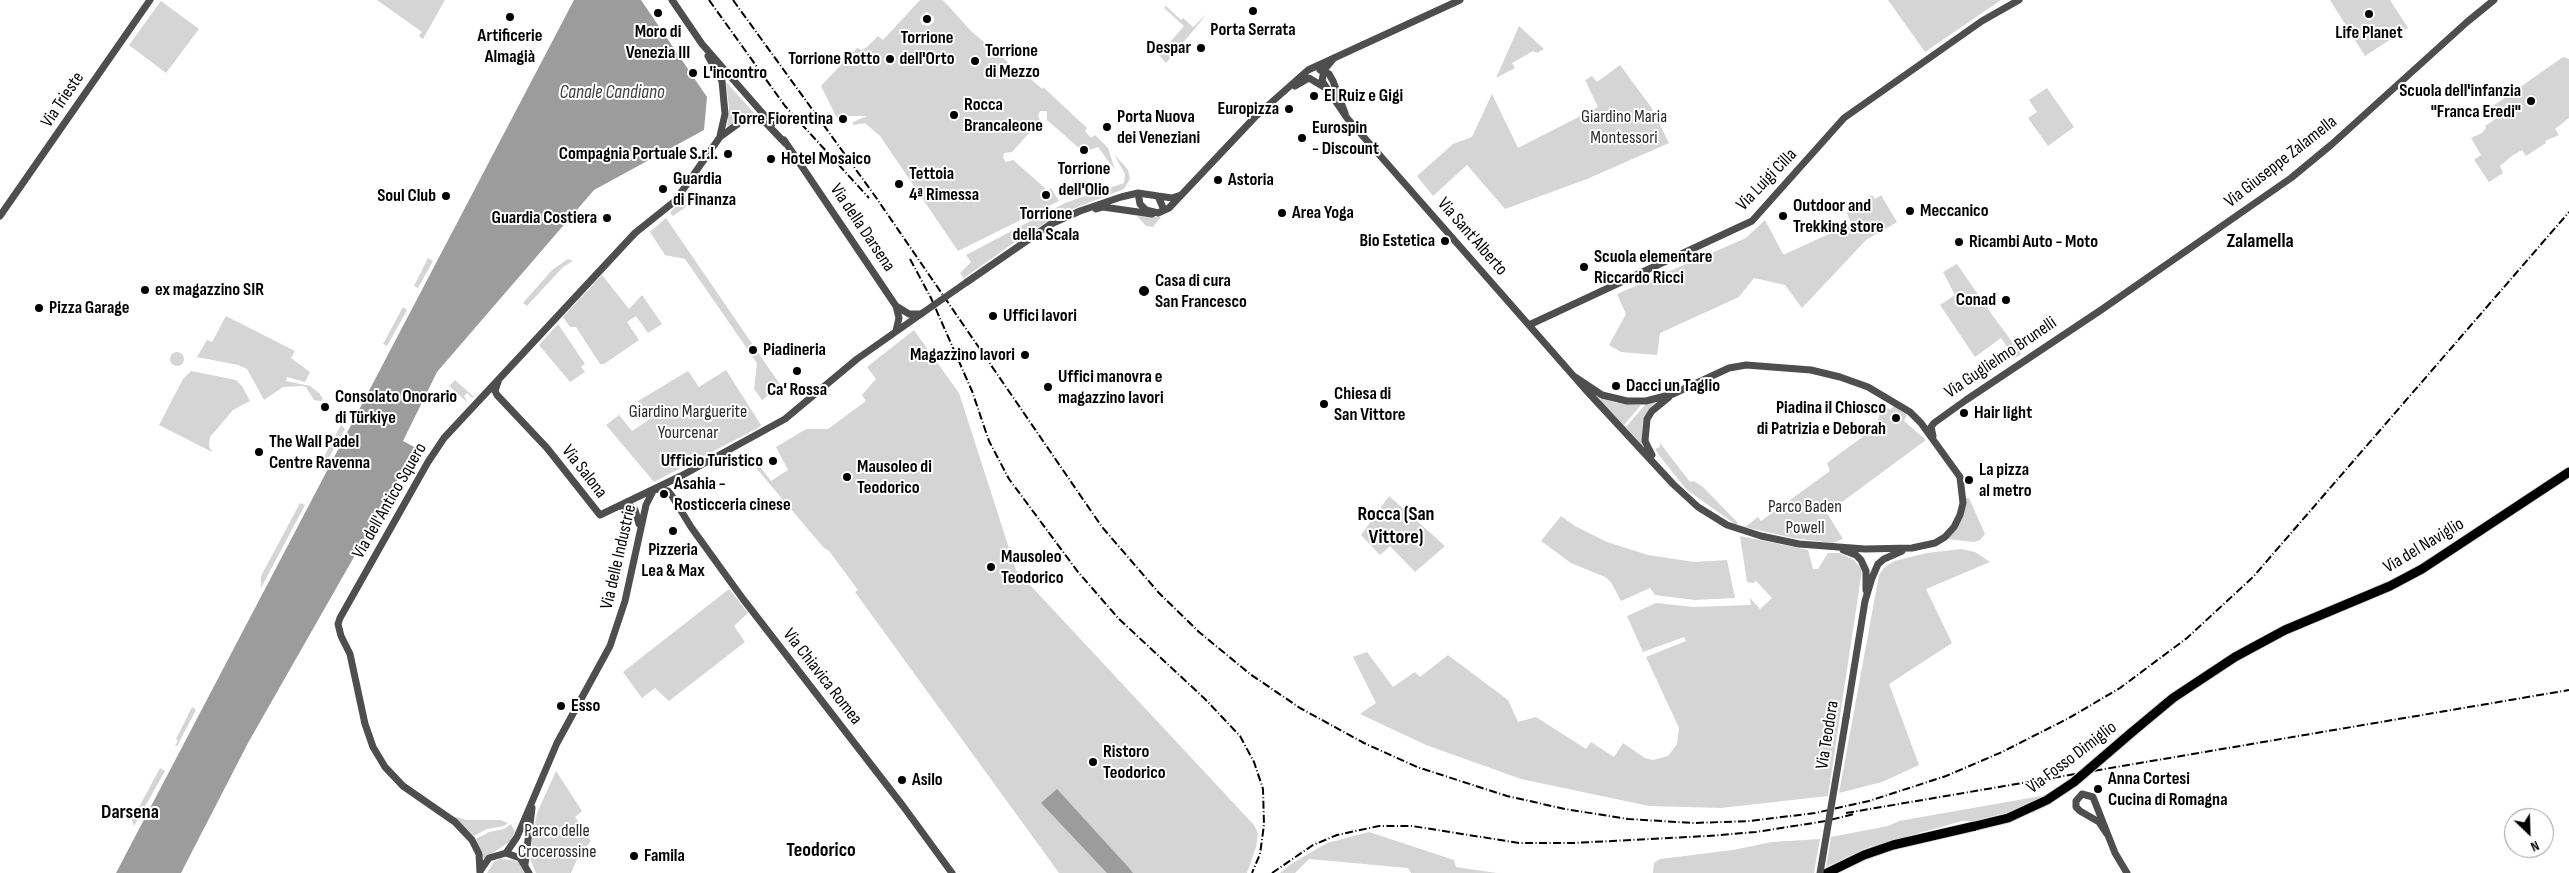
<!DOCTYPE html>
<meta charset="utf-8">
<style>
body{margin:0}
#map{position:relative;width:2569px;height:873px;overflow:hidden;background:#fff;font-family:"Sofia Sans Condensed",sans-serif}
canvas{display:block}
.north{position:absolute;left:2504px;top:808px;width:50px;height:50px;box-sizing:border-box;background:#fff;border:1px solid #999;border-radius:50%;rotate:156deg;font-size:14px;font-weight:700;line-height:20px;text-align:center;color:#000}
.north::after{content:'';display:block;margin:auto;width:18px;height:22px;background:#000;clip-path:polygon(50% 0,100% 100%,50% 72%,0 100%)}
</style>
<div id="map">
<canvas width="2569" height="873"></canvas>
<div class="north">N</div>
</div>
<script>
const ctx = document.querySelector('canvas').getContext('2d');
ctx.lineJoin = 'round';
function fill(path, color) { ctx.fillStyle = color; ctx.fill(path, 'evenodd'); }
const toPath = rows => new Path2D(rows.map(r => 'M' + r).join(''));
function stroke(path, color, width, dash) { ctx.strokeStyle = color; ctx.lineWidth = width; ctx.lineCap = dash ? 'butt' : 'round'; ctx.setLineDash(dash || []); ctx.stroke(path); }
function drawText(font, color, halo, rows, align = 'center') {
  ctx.font = font + ' "Sofia Sans Condensed",sans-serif'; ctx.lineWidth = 4; ctx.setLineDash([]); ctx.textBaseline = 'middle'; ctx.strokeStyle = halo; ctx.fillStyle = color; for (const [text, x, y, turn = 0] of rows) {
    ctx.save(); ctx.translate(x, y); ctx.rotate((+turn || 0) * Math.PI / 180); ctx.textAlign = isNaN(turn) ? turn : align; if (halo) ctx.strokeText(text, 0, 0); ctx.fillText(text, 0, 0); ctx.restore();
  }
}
fill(toPath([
 [377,0,445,0,423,39,419,36,422,32],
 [920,0,943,0,971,31,1029,80,1031,79,1042,89,1043,87,1087,128,1085,131,1091,138,1095,135,1108,148,1115,170,1098,147,1090,150,1085,145,1079,148,1047,120,1047,111,1040,111,1038,115,1040,121,1012,152,1004,153,1003,158,1006,162,1013,160,1046,189,1041,193,1043,200,1051,198,1052,193,1049,190,1051,188,1059,201,958,251,880,136,865,123,853,125,853,122,867,116,849,116,842,113,838,116,838,120,821,86,857,48,862,50,867,47,878,36,883,40],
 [927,12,934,17,934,22,929,26,923,25,920,21,921,16],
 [1888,0,2001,0,1925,52],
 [2330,0,2390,0,2408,28,2365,56],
 [161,1,199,29,166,73,129,45],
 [1166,6,1181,20,1183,18,1193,27,1207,14,1166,63,1159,55,1184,26,1164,8],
 [1519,26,1544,49,1537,53,1533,51,1512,63,1515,68,1496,78],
 [2563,57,2569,59,2569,118,2555,129,2559,135,2545,141,2546,143,2526,156,2522,150,2513,155,2500,166,2503,173,2489,182,2474,160,2481,155,2471,138,2482,133,2486,128,2485,126,2500,116,2493,106],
 [1620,65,1651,107,1669,143,1587,179,1505,209,1467,165,1433,196,1417,176,1453,144,1472,137,1492,94,1518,148,1598,107,1585,80,1592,76,1597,82],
 [726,82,756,115,741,118,727,129,729,108],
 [2047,88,2074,127,2048,146,2028,118,2037,112,2029,100],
 [1114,154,1128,170,1130,179,1124,189,1062,213,1022,237,964,278,960,273,971,262,966,255,1065,203,1124,183,1125,174],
 [689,190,697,199,673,216,670,213],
 [1872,195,1875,199,1881,195,1897,222,1866,240,1802,308,1785,285,1754,278,1739,297,1660,333,1657,355,1621,352,1609,345,1626,314,1617,294,1746,238,1765,220,1783,254,1785,254,1851,224,1847,213,1856,202,1861,205],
 [1137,216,1149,217,1161,217,1153,227,1146,226],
 [666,218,781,386,762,400,754,389,757,363,685,259,665,255,650,232],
 [428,258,433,261,418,288,414,286],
 [568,259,573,261,563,267,527,306,523,303,552,270],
 [1957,264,1993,316,2021,354,2015,358,2001,338,1975,357,1940,305,1955,295,1943,272],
 [602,275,629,309,642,295,662,324,648,333,636,316,627,322,639,340,604,364,600,364,576,327,570,327,563,317],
 [403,307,407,310,387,346,383,344],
 [226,316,295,351,291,358,310,372,305,382,287,377,286,381,310,386,319,393,323,399,321,401,314,400,306,387,302,386,283,387,264,400,247,369,238,365,197,357,207,340,212,342],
 [558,324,585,364,581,367,585,372,570,382,539,345],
 [914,330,959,393,1016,570,1254,825,1258,834,1256,847,1247,873,1059,873,855,592,858,590,829,551,823,547,751,462,755,460,771,481,788,470,776,447,806,429,828,429,866,401,862,395,876,379,867,367],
 '170 359a7 7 0 1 1 14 0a7 7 0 1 1-14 0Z',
 [726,370,761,425,758,428,654,482,606,425,619,415,632,431,650,419,638,401,688,371,699,387],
 [191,371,236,380,242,386,250,401,233,410,210,437,209,446,212,452,159,425,183,379],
 [455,380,474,397,472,398,467,393,464,396,468,403,449,386],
 [1601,398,1616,403,1641,405,1624,425,1600,402],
 [1655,402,1643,420,1642,437,1646,450,1626,427,1645,405],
 [1883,403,1890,410,1894,406,1907,415,1904,421,1926,440,1827,513,1843,539,1833,543,1793,538,1745,527,1758,517,1761,521,1830,471,1827,463,1876,427],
 [341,425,345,429,322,470,318,468],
 [1660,443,1690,482,1694,481,1703,487,1738,523,1736,525,1686,489,1659,455,1655,449,1660,447],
 [1389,496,1445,546,1415,572,1390,546,1380,555,1361,535],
 [1966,498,1969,498,1985,534,1980,540,1974,542,1948,539,1963,517],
 [300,503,305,505,261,588,261,576],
 [1561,516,1575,526,1607,542,1648,555,1694,562,1727,560,1735,598,1695,600,1655,595,1650,588,1621,601,1611,582,1605,577,1571,563,1541,541],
 [1740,536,1808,550,1813,569,1818,569,1828,553,1839,553,1854,560,1862,570,1828,796,1721,808,1649,806,1521,779,1426,745,1360,714,1376,703,1353,657,1367,652,1393,687,1415,672,1420,677,1448,655,1508,700,1518,722,1536,717,1586,749,1591,742,1614,757,1623,743,1645,758,1653,760,1668,756,1677,744,1679,728,1646,657,1686,641,1684,637,1643,652,1627,616,1656,603,1693,607,1751,605,1750,598,1760,609,1772,598,1756,581,1753,583,1747,582],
 [1961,549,1975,552,1990,562,1926,589,1952,643,1889,684,1919,765,1882,782,1839,793,1879,575,1884,568,1894,561,1927,553],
 [729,589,748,613,734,626,745,642,669,701,655,688,642,698,623,672],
 [192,707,196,710,177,746,175,746,178,740,176,739],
 [160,768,165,771,134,826,132,820],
 [556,771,582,811,575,817,591,841,578,857,571,873,536,873,531,861,532,839,537,813],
 [2041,796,2040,800,2024,808,1974,821,1962,821,1866,848,1826,867,1831,837,1888,826,1899,821],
 [453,816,466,820,500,820,508,823,504,826,487,829,474,836],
 [511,824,515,831,511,841,483,859,476,839,489,832,504,829],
 [1369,832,1454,860,1456,867,1497,873,1411,873,1408,868,1309,859,1295,873,1280,873,1291,864,1327,843],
 [1820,839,1814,873,1653,873,1654,863,1660,859,1733,850,1772,842],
 [500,859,513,860,519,863,525,873,487,873,494,862]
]), '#d5d5d5');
fill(toPath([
 [574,0,641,0,707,97,704,130,594,190,437,372,403,441,416,448,248,743,181,873,116,873],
 [1057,789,1129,868,1133,873,1107,873,1041,803]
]), '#9c9c9c');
const major = toPath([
 [2131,733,2173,698,2235,657,2285,630,2390,586,2422,569,2569,472],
 [1827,873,1864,855,1893,845,1975,826]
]);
stroke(major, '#dbdbdb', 11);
stroke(toPath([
 [672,0,702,44,772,124],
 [708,56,722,81,725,114,720,136],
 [1334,58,1324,70,1322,81,1347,118,1585,389,1673,484,1698,507,1727,525,1761,536,1799,544,1865,549,1912,548,1935,543,1945,537,1954,527,1960,515,1963,503,1960,477,1921,423,1910,412,1868,387,1840,377,1811,370,1746,365,1729,368,1673,394,1646,401,1627,401,1602,395,1575,377],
 [1320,70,1329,74,1333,81,1345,113],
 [1295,86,1309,78,1324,87],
 [784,140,896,306,909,314,920,314],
 [1138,193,1140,204,1146,210,1158,213,1169,208,1255,117,1308,70,1460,0],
 [1158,196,1172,198,1181,195],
 [1096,209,1103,207,1152,214],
 [0,216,150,0],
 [967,282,1051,224,1080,211,1121,197,1138,193,1158,196,1164,210],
 [1529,325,1752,221,1844,118,1982,21,2019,0],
 [896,331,899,318,896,306],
 [498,382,495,391,497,395,547,448,600,515,681,476,785,419,857,359,921,314],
 [1933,436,1931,427,1934,423,1966,400,2101,310,2291,178,2331,145,2467,22,2494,0],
 [1652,455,1645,441,1647,419,1652,411,1669,397],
 [655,489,668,491,672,496,691,527,743,599,903,806,952,873],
 [622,507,630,506,635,510,639,524],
 [1843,550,1856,555,1861,560,1866,571,1866,590],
 [1846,718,1865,601,1872,578,1878,564,1884,559,1902,551],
 [2107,834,2099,822,2080,811,2076,807,2076,801,2082,794,2093,797,2115,853,2127,873],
 [506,853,517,837,557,743,610,646,625,601,646,505,653,491],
 [525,864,532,808],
 [480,871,489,858,506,853,520,858,529,873],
 [480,872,479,854,472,840,455,822,403,786,385,767,373,747,365,724,350,654,341,636,338,624,340,618,428,462,444,438,635,233,675,201,720,137,742,121,756,118,766,123,785,143]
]), '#4e4e4e', 7);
stroke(major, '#000', 9);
stroke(toPath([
 [709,0,785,106,869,198],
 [733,0,875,196,1102,527,1159,593,1199,632,1250,674,1300,708,1364,743,1417,767,1507,796,1565,809,1628,819,1693,823,1750,821,1815,813,1869,801,1946,776,2002,752,2069,718,2120,688,2187,638,2253,577,2569,212],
 [910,259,931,298,972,391,989,441,1009,479,1078,572,1119,619,1205,699,1240,736,1254,762,1263,789,1264,825,1260,854,1252,873],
 [1846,813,2569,690],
 [1272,873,1313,845,1337,835,1379,826,1412,826,1519,843,1573,843,1708,836,1756,832,1826,821,1854,814]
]), '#000', 2, [8, 2.5, 1, 2.5]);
const majorBridge = toPath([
 [1975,826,2008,818,2047,800,2074,782,2131,733]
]);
stroke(majorBridge, '#dbdbdb', 11, []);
stroke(toPath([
 [921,314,967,282],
 [1820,873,1846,718]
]), '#4e4e4e', 7);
stroke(majorBridge, '#000', 9);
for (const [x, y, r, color] of [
 [1253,11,5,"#000"],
 [658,13,5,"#000"],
 [2369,14,5,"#000"],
 [510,17,5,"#000"],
 [927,19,5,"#000"],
 [1201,48,5,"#000"],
 [890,59,5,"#000"],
 [975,61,5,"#000"],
 [693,73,5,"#000"],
 [1314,96,5,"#000"],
 [2531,101,5,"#000"],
 [1289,109,5,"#000"],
 [954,115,5,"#000"],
 [843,119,5,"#000"],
 [1107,127,5,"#000"],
 [1302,138,5,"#000"],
 [1084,150,5,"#000"],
 [728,154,5,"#000"],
 [771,159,5,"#000"],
 [1218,180,5,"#000"],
 [899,184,5,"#000"],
 [663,189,5,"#000"],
 [1046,195,5,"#000"],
 [446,196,5,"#000"],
 [1910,211,5,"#000"],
 [1282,213,5,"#000"],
 [1783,216,5,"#000"],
 [607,218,5,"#000"],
 [1445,241,5,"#000"],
 [1959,242,5,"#000"],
 [1584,267,5,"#000"],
 [145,290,5,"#000"],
 [1144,291,6,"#000"],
 [2006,300,5,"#000"],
 [39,308,5,"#000"],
 [993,316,5,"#000"],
 [753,350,5,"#000"],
 [1025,355,5,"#000"],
 [797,371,5,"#000"],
 [1616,386,5,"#000"],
 [1048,387,5,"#000"],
 [1324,404,5,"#000"],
 [325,407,5,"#000"],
 [1964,413,5,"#000"],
 [1896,418,5,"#000"],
 [259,452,5,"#000"],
 [773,461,5,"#000"],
 [847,477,5,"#000"],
 [1969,480,5,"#000"],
 [664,494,5,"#000"],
 [673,531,5,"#000"],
 [991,567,5,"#000"],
 [561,706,5,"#000"],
 [1093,762,5,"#000"],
 [902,780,5,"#000"],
 [2098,789,5,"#000"],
 [634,856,5,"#000"]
]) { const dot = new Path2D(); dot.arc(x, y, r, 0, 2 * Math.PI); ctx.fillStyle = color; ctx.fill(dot); stroke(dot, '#fff', 2); }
drawText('bold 18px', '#000', '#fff', [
 ["Porta Serrata",1253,30,"center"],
 ["Moro di",658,32,"center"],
 ["Venezia III",658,53,"center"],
 ["Life Planet",2369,33,"center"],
 ["Artificerie",510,36,"center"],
 ["Almagià",510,57,"center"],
 ["Torrione",927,38,"center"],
 ["dell'Orto",927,59,"center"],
 ["Despar",1191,48,"right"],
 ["Torrione",985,51],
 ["di Mezzo",985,72],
 ["Torrione Rotto",880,59,"right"],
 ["L'incontro",703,73],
 ["Scuola dell'infanzia",2521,91,"right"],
 ["\"Franca Eredi\"",2521,112,"right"],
 ["El Ruiz e Gigi",1324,96],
 ["Rocca",964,105],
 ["Brancaleone",964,126],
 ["Europizza",1279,109,"right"],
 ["Porta Nuova",1117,117],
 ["dei Veneziani",1117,138],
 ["Torre Fiorentina",833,119,"right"],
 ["Eurospin",1312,128],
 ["- Discount",1312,149],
 ["Compagnia Portuale S.r.l.",718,154,"right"],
 ["Hotel Mosaico",781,159],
 ["Torrione",1084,169,"center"],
 ["dell'Olio",1084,190,"center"],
 ["Tettoia",909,174],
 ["4ª Rimessa",909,195],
 ["Guardia",673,179],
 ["di Finanza",673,200],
 ["Astoria",1228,180],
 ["Soul Club",436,196,"right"],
 ["Outdoor and",1793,206],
 ["Trekking store",1793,227],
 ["Meccanico",1920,211],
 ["Area Yoga",1292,213],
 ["Torrione",1046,214,"center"],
 ["della Scala",1046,235,"center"],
 ["Guardia Costiera",597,218,"right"],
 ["Bio Estetica",1435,241,"right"],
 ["Ricambi Auto - Moto",1969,242],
 ["Scuola elementare",1594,257],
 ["Riccardo Ricci",1594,278],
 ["Casa di cura",1155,281],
 ["San Francesco",1155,302],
 ["ex magazzino SIR",155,290],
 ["Conad",1996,300,"right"],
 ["Pizza Garage",49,308],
 ["Uffici lavori",1003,316],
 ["Piadineria",763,350],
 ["Magazzino lavori",1015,355,"right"],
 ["Uffici manovra e",1058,377],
 ["magazzino lavori",1058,398],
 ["Dacci un Taglio",1626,386],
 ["Ca' Rossa",797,390,"center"],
 ["Chiesa di",1334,394],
 ["San Vittore",1334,415],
 ["Consolato Onorario",335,397],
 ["di Türkiye",335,418],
 ["Piadina il Chiosco",1886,408,"right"],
 ["di Patrizia e Deborah",1886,429,"right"],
 ["Hair light",1974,413],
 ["The Wall Padel",269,442],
 ["Centre Ravenna",269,463],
 ["Ufficio Turistico",763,461,"right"],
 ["Mausoleo di",857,467],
 ["Teodorico",857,488],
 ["La pizza",1979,470],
 ["al metro",1979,491],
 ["Asahia -",674,484],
 ["Rosticceria cinese",674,505],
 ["Pizzeria",673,550,"center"],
 ["Lea & Max",673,571,"center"],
 ["Mausoleo",1001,557],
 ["Teodorico",1001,578],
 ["Esso",571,706],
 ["Ristoro",1103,752],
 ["Teodorico",1103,773],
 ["Anna Cortesi",2108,779],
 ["Cucina di Romagna",2108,800],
 ["Asilo",912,780],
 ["Famila",644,856]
], 'left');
drawText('18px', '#000', '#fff', [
 ["Via Trieste",63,100,-56],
 ["Via Giuseppe Zalamella",2281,162,-38],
 ["Via Luigi Cilla",1767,180,-46],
 ["Via della Darsena",862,228,56],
 ["Via Sant'Alberto",1472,237,49],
 ["Via Guglielmo Brunelli",2001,358,-34],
 ["Via Salona",584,472,52],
 ["Via dell'Antico Squero",390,501,-60],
 ["Via del Naviglio",2424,546,-31],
 ["Via delle Industrie",619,557,-77],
 ["Via Chiavica Romea",822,677,52],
 ["Via Teodora",1828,735,-81],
 ["Via Fosso Dimiglio",2072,758,-37]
]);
drawText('18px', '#2c2c2c', '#fff', [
 ["Giardino Maria",1624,117],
 ["Montessori",1624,138],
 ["Giardino Marguerite",688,412],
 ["Yourcenar",688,433],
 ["Parco Baden",1805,507],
 ["Powell",1805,528],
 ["Parco delle",557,831],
 ["Crocerossine",557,852]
]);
drawText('italic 19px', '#3d3d3d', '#fff', [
 ["Canale Candiano",612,93]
]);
drawText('bold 20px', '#000', '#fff', [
 ["Zalamella",2260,242],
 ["Rocca (San",1396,515],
 ["Vittore)",1396,538],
 ["Darsena",130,813],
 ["Teodorico",821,851]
]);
</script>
